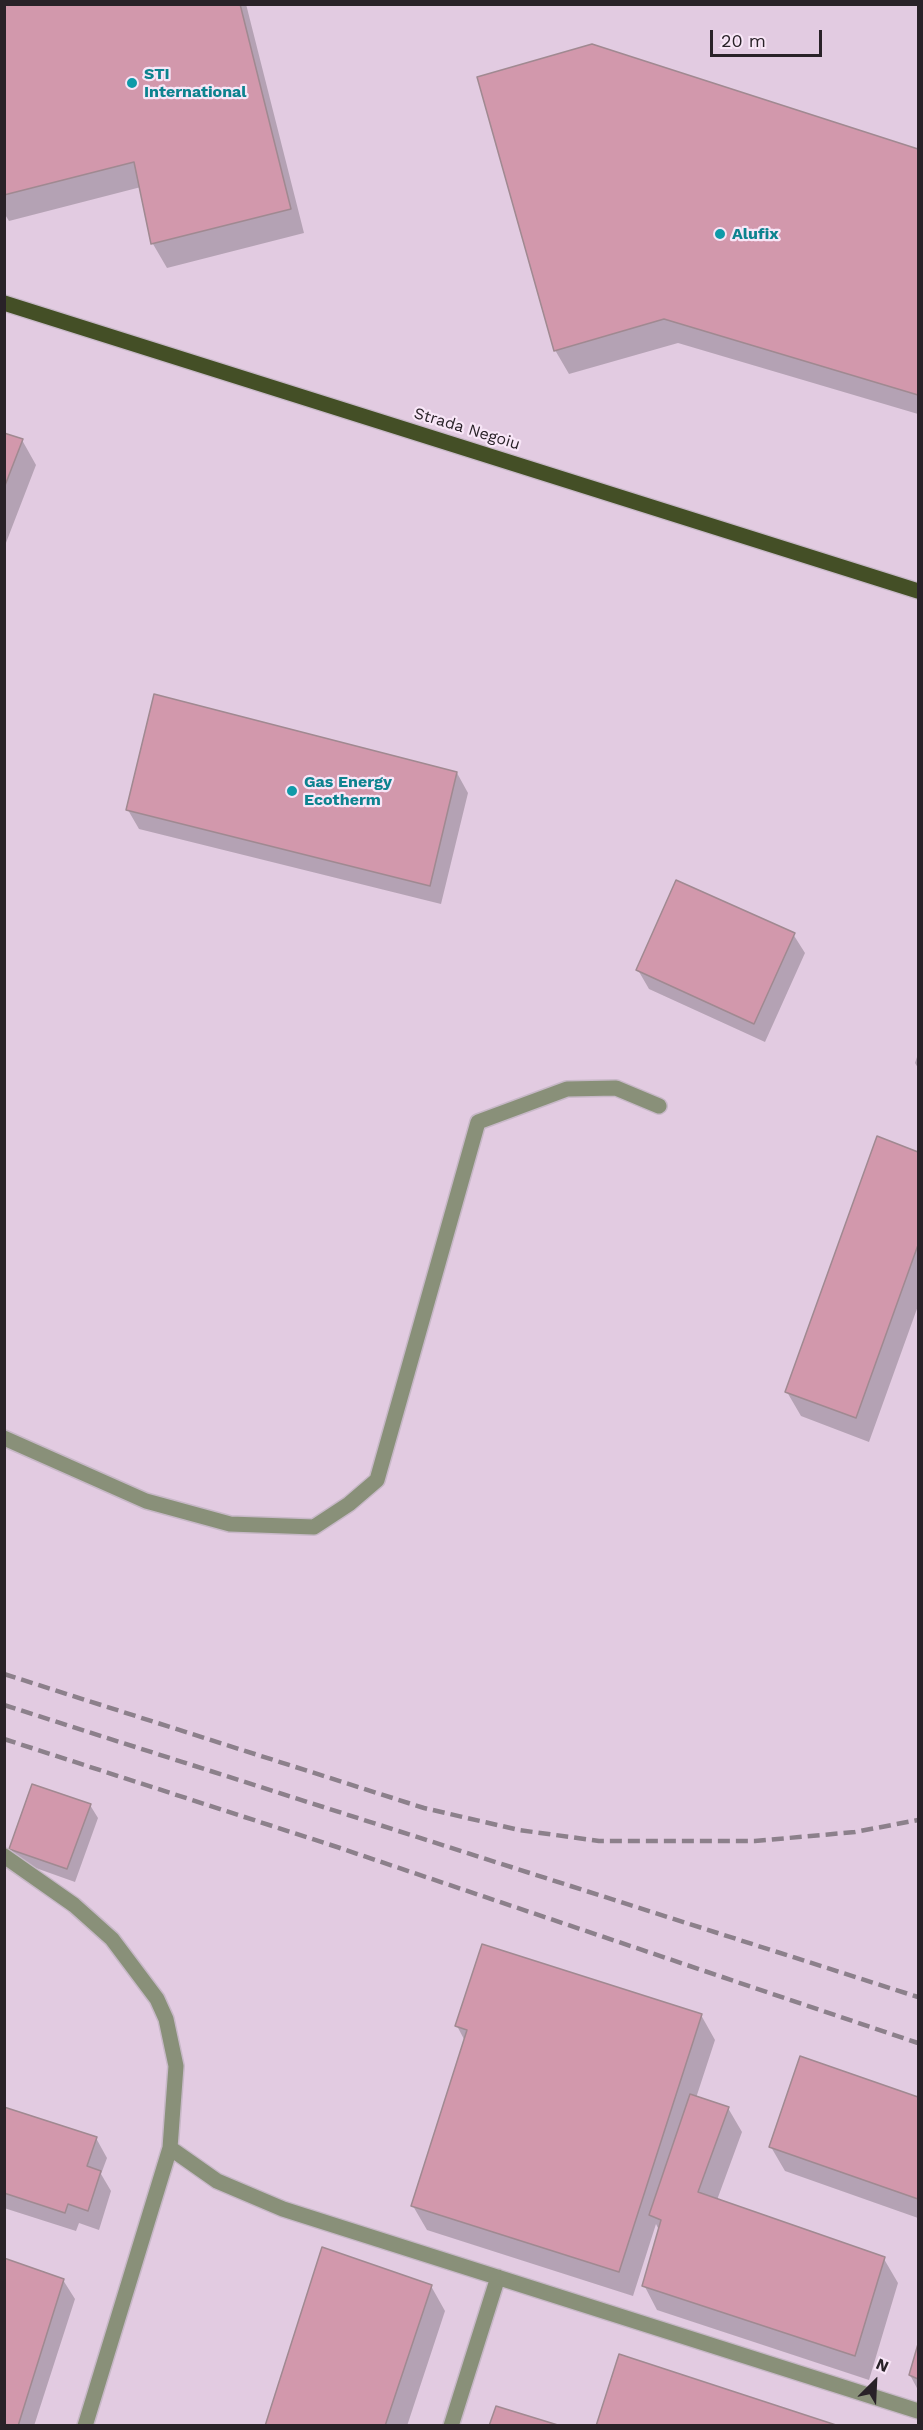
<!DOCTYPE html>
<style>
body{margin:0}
#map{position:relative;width:923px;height:2430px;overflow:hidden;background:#ead9ea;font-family:"Work Sans",sans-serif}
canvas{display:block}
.frame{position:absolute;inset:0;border:6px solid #292228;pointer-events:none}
.north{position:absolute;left:845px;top:2352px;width:60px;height:60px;-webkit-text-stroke:4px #f8e6f7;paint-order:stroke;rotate:24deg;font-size:16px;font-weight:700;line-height:24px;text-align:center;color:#292228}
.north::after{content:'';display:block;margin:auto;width:21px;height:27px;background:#292228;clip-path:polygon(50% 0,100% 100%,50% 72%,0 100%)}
.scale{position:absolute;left:710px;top:30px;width:112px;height:27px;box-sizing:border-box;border:3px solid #292228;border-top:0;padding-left:8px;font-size:18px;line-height:21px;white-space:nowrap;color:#292228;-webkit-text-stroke:4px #f8e6f7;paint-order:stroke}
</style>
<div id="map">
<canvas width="923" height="2430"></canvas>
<div class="frame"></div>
<div class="north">N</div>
<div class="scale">20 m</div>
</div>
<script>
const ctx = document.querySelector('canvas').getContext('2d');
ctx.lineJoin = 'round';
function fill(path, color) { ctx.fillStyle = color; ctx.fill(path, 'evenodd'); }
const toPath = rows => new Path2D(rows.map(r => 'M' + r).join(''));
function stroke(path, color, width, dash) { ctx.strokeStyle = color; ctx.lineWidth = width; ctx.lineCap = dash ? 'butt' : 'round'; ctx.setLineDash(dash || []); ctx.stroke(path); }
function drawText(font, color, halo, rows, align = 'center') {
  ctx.font = font + ' "Work Sans",sans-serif'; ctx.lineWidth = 4.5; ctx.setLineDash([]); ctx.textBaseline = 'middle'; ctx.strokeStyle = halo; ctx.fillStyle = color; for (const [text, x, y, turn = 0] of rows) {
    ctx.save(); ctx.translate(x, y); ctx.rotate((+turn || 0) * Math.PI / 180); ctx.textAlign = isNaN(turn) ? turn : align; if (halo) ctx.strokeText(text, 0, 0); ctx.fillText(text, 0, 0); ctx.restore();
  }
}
fill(toPath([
 [5,5,918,5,918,2425,5,2425]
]), '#e2cbe1');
fill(toPath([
 [4,4,246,4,304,233,167,268,153,244,141,187,9,221,4,213],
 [592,46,918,150,918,414,678,343,569,374,555,350],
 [4,434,22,440,36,465,4,548],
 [457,773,468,793,441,904,139,829,128,810],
 [793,934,805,953,765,1042,649,989,638,970],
 [918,1054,918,1068,915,1063],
 [878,1138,918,1153,918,1306,869,1442,801,1416,787,1392],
 [90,1805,98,1818,75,1882,19,1862,11,1849],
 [701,2015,715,2040,696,2098,728,2108,742,2132,717,2200,884,2259,898,2283,869,2380,657,2310,644,2285,659,2230,656,2224,633,2296,427,2230,413,2206,465,2041,457,2026],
 [801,2058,918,2098,918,2218,785,2171,771,2147],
 [4,2109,96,2138,107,2158,101,2174,111,2191,99,2230,79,2223,76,2231,4,2208],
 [63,2280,75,2299,34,2426,4,2426],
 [431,2286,445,2311,407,2426,267,2426],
 [918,2349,918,2390,910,2375]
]), '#0003');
const building = toPath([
 [4,4,240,4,291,209,151,244,134,162,4,195,4,4],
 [592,44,918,149,918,395,664,319,554,351,477,77,592,44],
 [4,433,23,439,4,488,4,433],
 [154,694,457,772,430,886,126,810,154,694],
 [676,880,795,933,754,1024,636,970,676,880],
 [877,1136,918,1152,918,1245,856,1418,785,1392,877,1136],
 [32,1784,91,1804,67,1869,9,1849,32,1784],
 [482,1944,702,2014,619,2272,411,2206,467,2030,455,2026,482,1944],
 [800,2056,918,2097,918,2199,769,2147,800,2056],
 [690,2094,729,2107,698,2192,885,2257,855,2356,642,2286,661,2220,649,2215,690,2094],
 [4,2107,97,2137,87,2166,101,2171,88,2211,68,2204,65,2213,4,2193,4,2107],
 [322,2247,432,2285,385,2426,265,2426,322,2247],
 [4,2258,64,2279,18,2426,4,2426,4,2258],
 [918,2344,918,2379,909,2375,918,2344],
 [619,2354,839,2426,596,2426,619,2354],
 [496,2406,561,2426,489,2426,496,2406]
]);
fill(building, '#d298ac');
stroke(building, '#a08991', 1.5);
const minor = toPath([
 [4,1438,146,1501,230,1524,314,1527,349,1504,377,1480,478,1122,567,1089,616,1088,659,1106],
 [4,1856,74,1905,112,1939,157,1999,166,2019,176,2066,170,2148,85,2426],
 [170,2148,217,2181,283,2209,918,2411],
 [451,2426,498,2277]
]);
const major = toPath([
 [4,303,918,591]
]);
stroke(minor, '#c7b8c7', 18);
stroke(major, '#c7b8c7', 18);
stroke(minor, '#899079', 15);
stroke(major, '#444f26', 15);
stroke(toPath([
 [4,1674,424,1808,519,1830,599,1841,755,1841,855,1832,918,1820],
 [4,1705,918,1997],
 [4,1739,337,1847,918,2043]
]), '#8c808b', 4.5, [12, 6]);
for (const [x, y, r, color] of [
 [132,83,6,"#0f9aa8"],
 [720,234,6,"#0f9aa8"],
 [292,791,6,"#0f9aa8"]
]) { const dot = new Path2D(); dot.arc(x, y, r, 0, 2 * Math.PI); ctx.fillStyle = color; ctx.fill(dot); stroke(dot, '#f8e6f7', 2); }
drawText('bold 16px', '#0d838f', '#f8e6f7', [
 ["STI",144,74],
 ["International",144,92],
 ["Alufix",732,234],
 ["Gas Energy",304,782],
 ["Ecotherm",304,800]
], 'left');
drawText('16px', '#292228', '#f8e6f7', [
 ["Strada Negoiu",467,429,17]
]);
</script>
